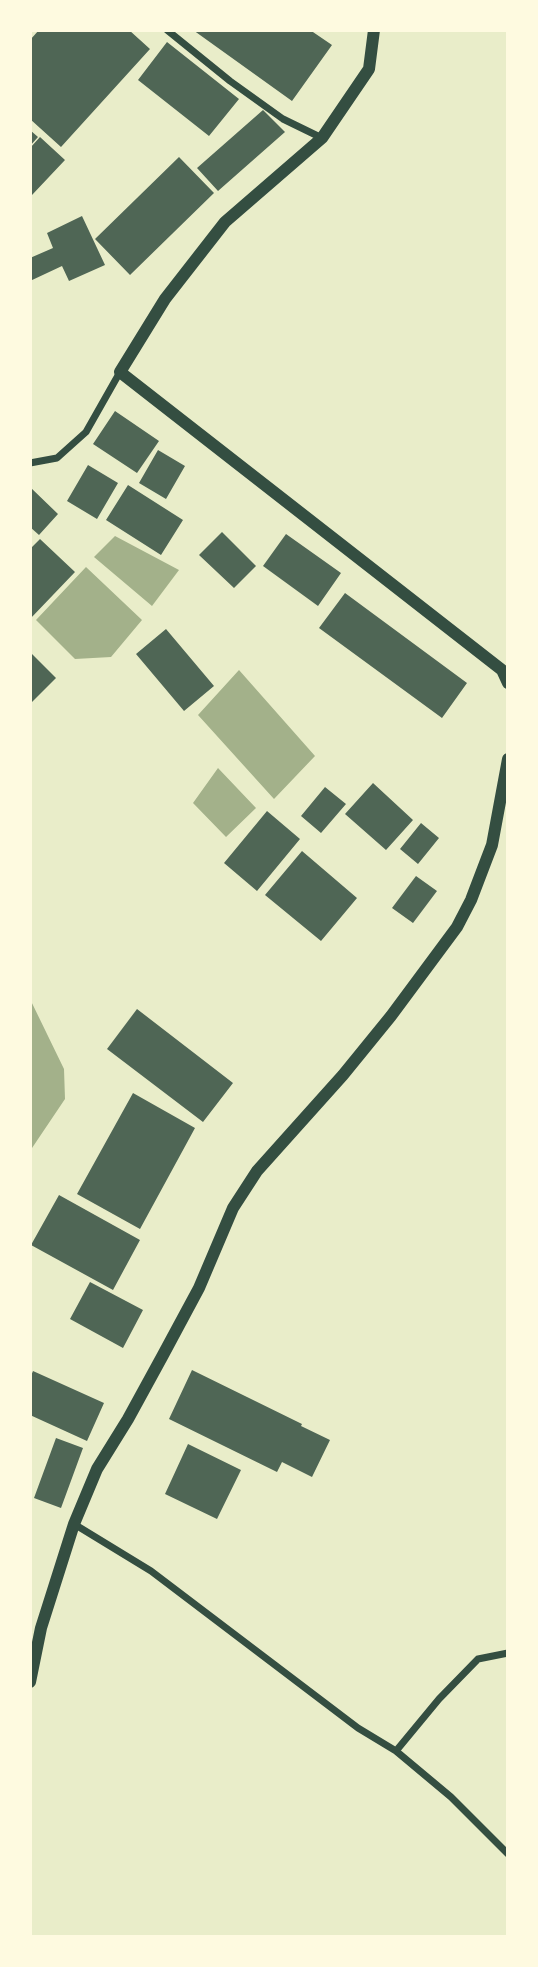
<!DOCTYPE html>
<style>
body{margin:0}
#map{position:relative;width:538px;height:1967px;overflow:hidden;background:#e9edc9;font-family:Overpass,sans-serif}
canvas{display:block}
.frame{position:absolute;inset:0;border:32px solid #fefae0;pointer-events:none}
</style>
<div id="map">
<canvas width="538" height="1967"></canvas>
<div class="frame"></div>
</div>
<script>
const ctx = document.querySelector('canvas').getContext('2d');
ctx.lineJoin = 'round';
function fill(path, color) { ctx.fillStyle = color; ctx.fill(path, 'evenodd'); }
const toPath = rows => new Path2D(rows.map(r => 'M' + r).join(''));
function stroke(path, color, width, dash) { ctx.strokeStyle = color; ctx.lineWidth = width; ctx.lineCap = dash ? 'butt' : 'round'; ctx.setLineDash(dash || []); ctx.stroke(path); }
fill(toPath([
 [115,536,179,570,152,606,94,557],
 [86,567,142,620,111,657,75,659,36,620],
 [239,670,315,756,274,799,198,715],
 [218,768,256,808,226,837,193,803],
 [30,999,64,1069,65,1099,30,1151]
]), '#a3b18a');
fill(toPath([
 [39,30,129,30,150,49,61,147,30,119,30,40],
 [193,30,310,30,332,45,292,101],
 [167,42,239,99,209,136,138,80],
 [263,110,285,132,218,191,197,168],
 [30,130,38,137,30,146],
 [40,137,65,160,32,195,30,193,30,148],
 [179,157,214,193,130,275,95,239],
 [82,216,105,265,69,281,62,266,30,281,30,258,53,248,47,233],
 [115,411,159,441,137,473,93,444],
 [158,450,185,466,166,499,139,483],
 [88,465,118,483,97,519,67,501],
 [128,485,183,520,161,555,106,520],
 [30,487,58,514,39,535,30,527],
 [222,532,256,566,234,588,199,555],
 [286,534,341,573,318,606,263,566],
 [40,539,75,572,30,619,30,549],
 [345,593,467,683,442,718,319,628],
 [166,629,214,686,184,711,136,654],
 [31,653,56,678,30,704,30,654],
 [373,783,413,820,386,850,345,814],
 [325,787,346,804,321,833,301,816],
 [267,811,300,839,257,891,224,863],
 [421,823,439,838,418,864,400,849],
 [302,851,357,898,321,941,265,895],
 [416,876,437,891,413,923,392,908],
 [137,1009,233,1083,203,1122,107,1049],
 [133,1093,195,1128,140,1229,77,1194],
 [59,1195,140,1240,113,1290,31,1245],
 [90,1282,143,1310,123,1348,70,1319],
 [192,1370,302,1424,301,1426,330,1440,312,1477,282,1462,277,1472,169,1419],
 [33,1371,104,1403,87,1441,30,1415,30,1378],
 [56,1438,83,1448,61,1508,34,1498],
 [188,1444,241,1470,217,1519,165,1494]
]), '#4f6655');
stroke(toPath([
 [167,30,230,81,283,119,322,138],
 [30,463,57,458,86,432,120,372],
 [74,1524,151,1571,358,1728,396,1751,451,1797,508,1854],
 [396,1751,439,1699,478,1659,508,1653]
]), '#344e41', 7);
stroke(toPath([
 [374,30,369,69,322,138,225,222,165,299,120,372,502,670,508,683],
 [30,1682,41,1628,74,1524,97,1469,128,1419,163,1355,199,1288,233,1208,257,1171,343,1075,391,1016,457,927,471,900,492,845,508,759]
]), '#344e41', 12);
</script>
